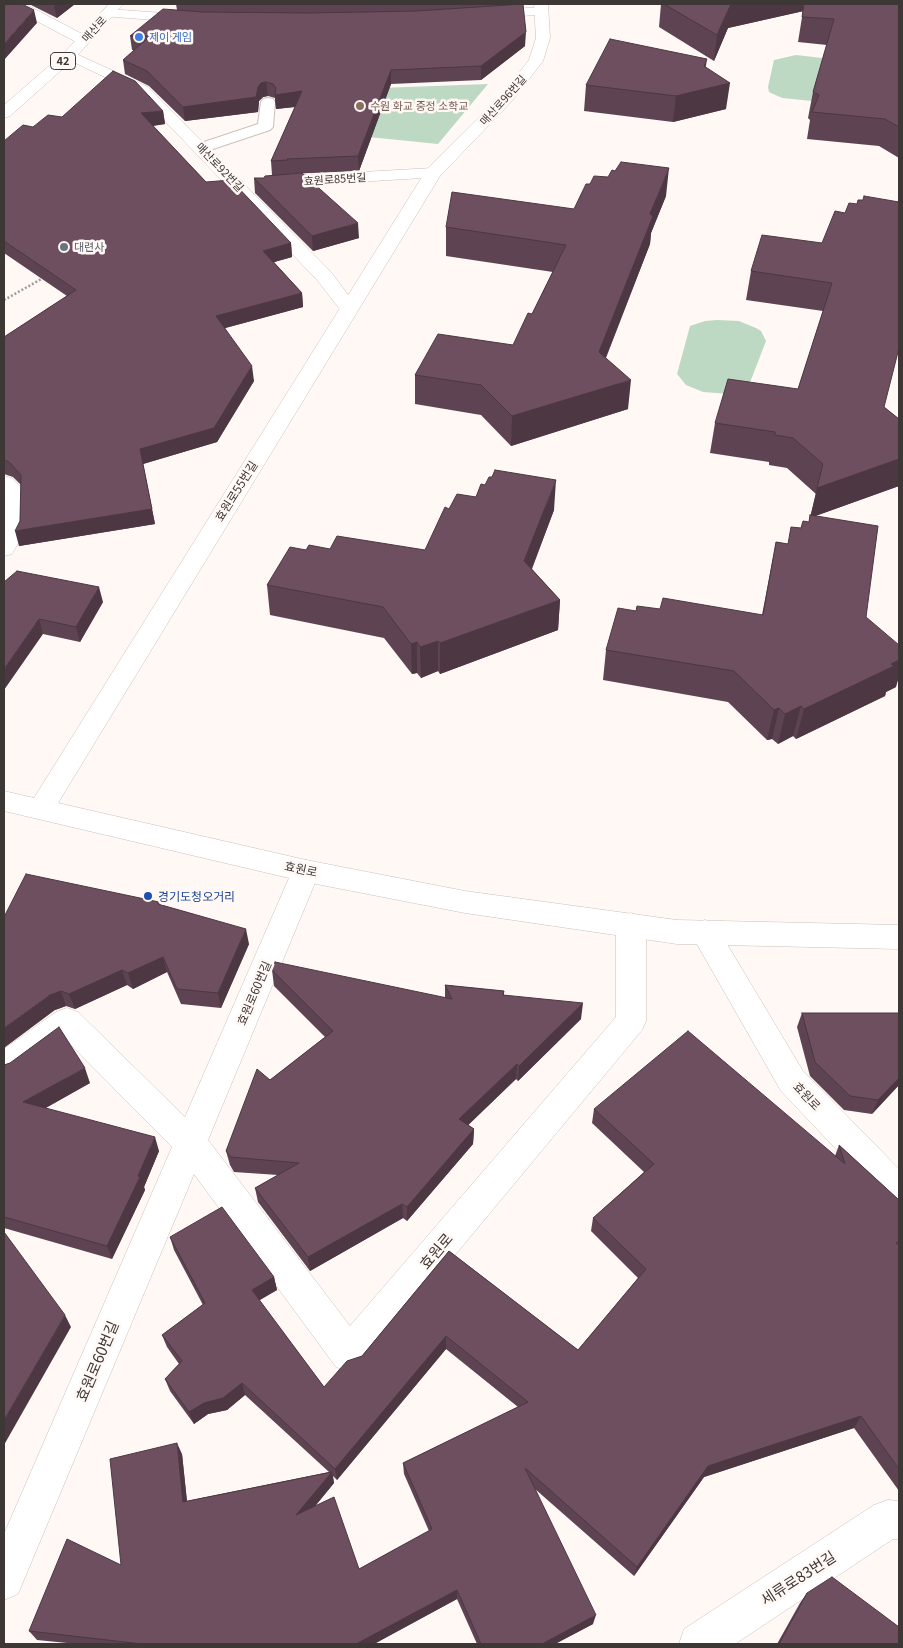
<!DOCTYPE html>
<meta charset="utf-8">
<style>
body{margin:0}
#map{position:relative;width:903px;height:1648px;overflow:hidden;background:#fff8f4;font-family:Georgia,serif}
canvas{display:block}
.frame{position:absolute;inset:0;border:5px solid #3d3836;pointer-events:none}
</style>
<div id="map">
<canvas width="903" height="1648"></canvas>
<div class="frame"></div>
</div>
<script>
const ctx = document.querySelector('canvas').getContext('2d');
ctx.lineJoin = 'round';
function fill(path, color) { ctx.fillStyle = color; ctx.fill(path, 'evenodd'); }
const toPath = rows => new Path2D(rows.map(r => 'M' + r).join(''));
function stroke(path, color, width, dash) { ctx.strokeStyle = color; ctx.lineWidth = width; ctx.lineCap = dash ? 'butt' : 'round'; ctx.setLineDash(dash || []); ctx.stroke(path); }
function drawText(font, color, halo, rows, align = 'center') {
  ctx.font = font + ' Georgia,"Noto Sans KR",serif'; ctx.lineWidth = 5; ctx.setLineDash([]); ctx.textBaseline = 'middle'; ctx.strokeStyle = halo; ctx.fillStyle = color; for (const [text, x, y, turn = 0] of rows) {
    ctx.save(); ctx.translate(x, y); ctx.rotate((+turn || 0) * Math.PI / 180); ctx.textAlign = isNaN(turn) ? turn : align; if (halo) ctx.strokeText(text, 0, 0); ctx.fillText(text, 0, 0); ctx.restore();
  }
}
fill(toPath([
 [796,55,831,59,822,102,782,98,769,92,768,87,774,60],
 [488,84,438,144,349,135,353,89],
 [717,320,739,321,756,328,761,331,766,341,749,385,730,394,703,392,686,385,677,374,690,326,705,321]
]), '#bed9c3');
const service = toPath([
 [268,98,273,99,275,102,273,127,270,130,207,151,195,151,193,148,195,145,258,124,261,102,263,99,268,98]
]);
const minor = toPath([
 [8,4,25,4,88,37,90,40,88,43,78,43,10,7,8,4],
 [541,7,548,11,546,14,487,19,482,18,480,15,482,12,487,11,541,7],
 [108,9,191,15,196,16,198,19,196,22,191,23,103,16,101,13,103,10,108,9],
 [70,51,148,87,331,272,358,308,356,312,349,314,342,312,317,280,138,93,65,58,63,55,65,52,70,51],
 [433,168,439,169,441,173,439,177,274,187,268,186,266,182,268,178,274,177,433,168],
 [4,476,12,478,23,490,22,536,12,554,4,556,4,476],
 [306,860,316,863,320,871,208,1140,350,1326,616,1017,616,925,621,917,631,913,641,917,646,925,646,1021,642,1030,362,1367,349,1372,336,1367,194,1174,18,1594,4,1600,4,1534,172,1147,65,1039,15,1076,4,1080,4,1049,56,1012,67,1008,78,1012,185,1117,292,871,296,863,306,860],
 [705,920,715,924,803,1071,899,1169,899,1207,887,1203,781,1091,690,932,695,924,705,920],
 [888,1500,899,1501,899,1539,893,1539,735,1644,679,1644,684,1629,874,1505,888,1500]
]);
const tertiary = toPath([
 [534,4,548,4,550,38,543,61,512,101,440,176,58,803,306,860,465,891,677,920,899,925,899,949,677,944,465,913,306,882,4,811,4,791,34,798,427,169,502,95,529,60,536,38,534,4]
]);
const primary = toPath([
 [109,4,123,4,75,58,10,116,4,118,4,105,65,52,109,4]
]);
stroke(service, '#cbc0ba', 2);
stroke(minor, '#cbc0ba', 1);
stroke(tertiary, '#cbc0ba', 1);
stroke(primary, '#cbc0ba', 1);
stroke(toPath([
 [4,300,45,277]
]), '#a29c99', 2.5, [2, 2]);
fill(service, '#fff');
fill(minor, '#fff');
fill(tertiary, '#fff');
fill(primary, '#fff');
fill(toPath([
 [29,4,75,4,57,18],
 [176,4,523,4,525,46,481,80,391,84,359,171,289,174,359,238,313,251,255,193,254,178,264,178,272,175,271,161,295,107,276,109,275,100,275,98,268,96,263,97,259,101,258,112,185,121,149,86,125,74,123,60,134,50,132,50,130,36,177,10],
 [661,4,899,4,899,158,879,146,807,139,810,120,808,118,813,92,827,45,798,42,803,11,728,28,714,61,659,27],
 [706,68,726,109,673,122,584,111,586,85],
 [163,111,165,124,153,126,206,182,291,243,292,257,274,262,302,293,303,307,225,328,254,381,217,442,143,464,155,524,19,546,21,485,13,477,4,474,4,475,4,337,67,296,4,253,4,141,33,127,62,117],
 [666,196,651,233,650,244,606,358,628,409,511,446,481,415,415,404,415,375,513,345,532,314,553,272,446,256,446,227],
 [822,243,884,407,899,419,899,486,815,516,866,617,896,687,886,692,885,696,796,739,793,736,778,744,772,739,767,740,728,702,603,680,606,650,636,611,660,609,762,615,776,542,788,544,801,528,809,522,816,494,787,468,769,465,769,462,710,453,715,423,798,389,823,311,746,300,751,271],
 [485,485,554,510,532,569,560,600,558,630,440,674,438,671,421,678,417,673,412,674,384,638,270,615,267,585,306,550,330,549,425,550,449,509,476,497],
 [4,582,103,602,80,642,43,634],
 [159,902,160,905,249,944,221,1008,181,1004,167,972,133,989,127,985,75,1009,66,1006,55,1010,4,917],
 [272,970,445,998,445,985,504,991,504,995,581,1019,518,1081,516,1079,468,1125,474,1129,473,1144,407,1221,403,1218,310,1271,258,1202,255,1188,278,1175,234,1172,230,1165,226,1151,270,1080,325,1037,274,986],
 [802,1013,899,1013,899,1085,872,1114,844,1110,810,1076,797,1027],
 [4,1065,90,1083,45,1108,159,1151,144,1187,145,1190,112,1259,4,1228],
 [594,1109,835,1156,839,1145,899,1200,899,1491,854,1428,704,1477,634,1576,535,1489,593,1624,555,1644,477,1644,457,1599,374,1644,77,1644,37,1640,29,1631,121,1565,182,1454,187,1501,329,1472,245,1395,227,1410,208,1414,194,1424,170,1391,165,1379,179,1364,167,1347,162,1335,203,1305,174,1250,170,1237,274,1277,277,1290,259,1300,324,1387,362,1356,449,1251,578,1350,638,1278,591,1231,593,1218,644,1172,592,1123],
 [446,1349,518,1407,403,1463,404,1474,429,1531,359,1569,315,1506,334,1483,333,1476,337,1480],
 [807,1593,899,1644,777,1644,800,1603]
]), '#5e4452');
fill(toPath([
 [56,4,75,4,57,18,54,6],
 [731,4,805,4,804,11,728,28,714,61,717,35],
 [34,10,37,23,4,60,4,44],
 [526,32,525,46,481,80,481,66],
 [707,59,703,85,730,83,726,109,673,122,676,96,704,66],
 [391,70,391,84,359,171,358,156],
 [266,82,268,96,263,97,259,101,258,112,185,121,183,107],
 [302,91,303,106,276,109,275,95],
 [163,111,165,124,143,127,141,113],
 [669,168,666,196,651,233,650,244,596,382,599,352,650,214],
 [358,223,359,238,313,251,312,236],
 [291,243,292,257,264,265,263,251],
 [302,293,303,307,218,330,216,316],
 [252,366,254,381,217,442,143,464,140,449],
 [631,380,628,409,511,446,512,416],
 [899,459,899,486,810,518,817,488],
 [556,480,554,510,523,591,524,561],
 [152,509,155,524,19,546,15,531],
 [99,587,103,602,80,642,76,627],
 [560,600,558,630,440,674,440,643],
 [39,619,43,634,4,690,4,669],
 [438,641,438,671,421,678,420,647],
 [417,642,417,673,412,674,411,644],
 [899,652,899,677,896,687,886,692,885,696,796,739,804,709],
 [801,706,793,736,778,744,785,714],
 [779,708,772,739,767,740,774,710],
 [246,929,249,944,221,1008,218,993],
 [163,957,167,972,133,989,128,973],
 [122,970,127,985,75,1009,69,994],
 [61,991,66,1006,55,1010,4,1048,4,1028,50,995],
 [583,1003,581,1019,518,1081,519,1066],
 [517,1064,516,1079,459,1134,459,1119],
 [85,1068,90,1083,30,1117,23,1102],
 [899,1078,899,1085,872,1114,878,1100],
 [474,1129,473,1144,407,1221,407,1207],
 [155,1137,159,1151,144,1187,145,1190,112,1259,107,1246],
 [402,1204,403,1218,310,1271,308,1257],
 [274,1277,277,1290,255,1303,252,1290],
 [65,1315,71,1327,4,1445,4,1420],
 [446,1336,446,1349,337,1480,335,1469],
 [242,1383,245,1395,227,1410,208,1414,194,1424,189,1412,204,1403],
 [861,1416,854,1428,704,1477,634,1576,637,1567,708,1466],
 [177,1443,182,1454,188,1512,183,1502],
 [332,1472,334,1483,299,1526,296,1515],
 [457,1590,457,1599,374,1644,356,1644],
 [596,1615,593,1624,555,1644,542,1644]
]), '#4c3742');
const building = toPath([
 [4,4,22,4,34,10,4,44,4,4],
 [523,4,526,32,481,66,391,70,358,156,287,159,288,160,271,161,302,91,275,95,276,88,273,84,266,82,261,83,258,87,256,97,183,107,147,71,123,60,150,36,130,36,163,9,203,12,308,13,416,11,523,4],
 [664,4,731,4,717,35,664,4],
 [804,4,899,4,899,127,885,119,812,112,819,95,813,92,834,19,802,17,804,4],
 [610,39,707,59,704,66,730,83,676,96,586,85,610,39],
 [113,71,135,81,163,111,141,113,206,182,231,180,291,243,263,251,302,293,216,316,252,366,214,428,140,449,152,509,15,531,20,521,21,475,9,462,4,460,4,337,76,290,4,241,4,141,23,125,33,127,48,115,62,117,113,71],
 [621,162,669,168,650,214,653,216,599,352,631,380,512,416,481,385,415,375,438,334,513,345,528,313,532,314,566,245,446,227,452,192,574,209,586,184,590,184,594,176,608,177,612,170,615,171,621,162],
 [302,173,358,223,312,236,254,178,264,178,265,176,302,173],
 [864,196,899,202,899,348,884,407,899,419,899,459,817,488,823,464,793,438,775,435,775,432,715,423,728,379,798,389,832,283,751,271,762,235,822,243,835,211,845,213,849,203,857,204,858,200,863,200,864,196],
 [495,470,556,480,524,561,560,600,440,643,438,641,420,647,417,642,411,644,383,607,267,585,290,547,306,550,309,545,330,549,337,536,425,550,445,507,449,509,457,494,476,497,481,484,485,485,489,477,492,477,495,470],
 [810,515,878,526,866,617,899,645,899,660,891,664,894,666,804,709,801,706,785,714,779,708,774,710,734,671,606,650,618,608,636,611,637,606,660,609,663,598,763,615,776,542,788,544,791,527,801,528,803,521,809,522,810,515],
 [17,571,99,587,76,627,39,619,4,669,4,582,17,571],
 [26,874,159,902,158,904,246,929,218,993,177,989,163,957,128,973,122,970,69,994,61,991,50,995,4,1028,4,917,26,874],
 [275,962,452,999,445,985,504,991,503,995,583,1003,519,1066,517,1064,459,1119,474,1129,407,1207,402,1204,308,1257,255,1188,299,1163,231,1157,226,1151,257,1069,270,1080,333,1031,272,970,275,962],
 [802,1013,899,1013,899,1078,878,1100,850,1096,815,1062,802,1013],
 [59,1027,85,1068,23,1102,155,1137,138,1176,140,1177,107,1246,4,1217,4,1065,10,1063,59,1027],
 [688,1031,845,1164,839,1145,899,1200,899,1240,896,1243,899,1245,899,1469,861,1416,708,1466,637,1567,525,1468,596,1615,542,1644,481,1644,457,1590,356,1644,142,1644,29,1631,67,1539,121,1565,110,1459,177,1443,183,1502,332,1472,296,1515,334,1497,359,1569,432,1529,403,1463,528,1402,446,1336,335,1469,242,1383,223,1398,204,1403,189,1412,165,1379,182,1361,162,1335,205,1303,170,1237,222,1207,274,1277,252,1290,324,1387,347,1361,362,1356,449,1251,578,1350,646,1269,593,1218,654,1164,594,1109,688,1031],
 [4,1232,65,1315,4,1420,4,1232],
 [832,1577,899,1627,899,1644,779,1644,807,1593,832,1577]
]);
fill(building, '#6d4f5f');
stroke(building, '#4c3742', 1);
for (const [x, y, r, color] of [
 [139,37,5,"#3f7fe0"],
 [360,106,5,"#8d6e63"],
 [64,247,5,"#6b7280"],
 [148,896,5,"#1a4fb4"]
]) { const dot = new Path2D(); dot.arc(x, y, r, 0, 2 * Math.PI); ctx.fillStyle = color; ctx.fill(dot); stroke(dot, '#fff8f4', 2); }
drawText('11px', '#3d3836', '#fff8f4', [
 ["매산로",94,29,-48],
 ["매산로96번길",503,100,-48],
 ["매산로92번길",220,167,46],
 ["효원로85번길",335,179,-4]
]);
drawText('11px', '#366cbe', '#fff8f4', [
 ["제이 게임",149,37]
], 'left');
for (const [x, y, w] of [
 [63,61,25]
]) { const box = new Path2D(); box.roundRect(x - w / 2, y - 8.5, w, 17, 4); ctx.fillStyle = '#fff8f4'; ctx.fill(box); stroke(box, '#3d3836', 1); }
drawText('bold 11px', '#3d3836', null, [
 ["42",63,61]
]);
drawText('11px', '#785e54', '#fff8f4', [
 ["수원 화교 중정 소학교",370,106]
], 'left');
drawText('11px', '#5b616d', '#fff8f4', [
 ["대련사",74,247]
], 'left');
drawText('12px', '#3d3836', '#fff8f4', [
 ["효원로55번길",236,491,-58],
 ["효원로",301,869,12],
 ["효원로60번길",254,993,-67],
 ["효원로",807,1096,46]
]);
drawText('12px', '#164399', '#fff8f4', [
 ["경기도청오거리",158,896]
], 'left');
drawText('15px', '#3d3836', '#fff8f4', [
 ["효원로",436,1251,-50],
 ["효원로60번길",97,1361,-67],
 ["세류로83번길",798,1578,-33]
]);
</script>
